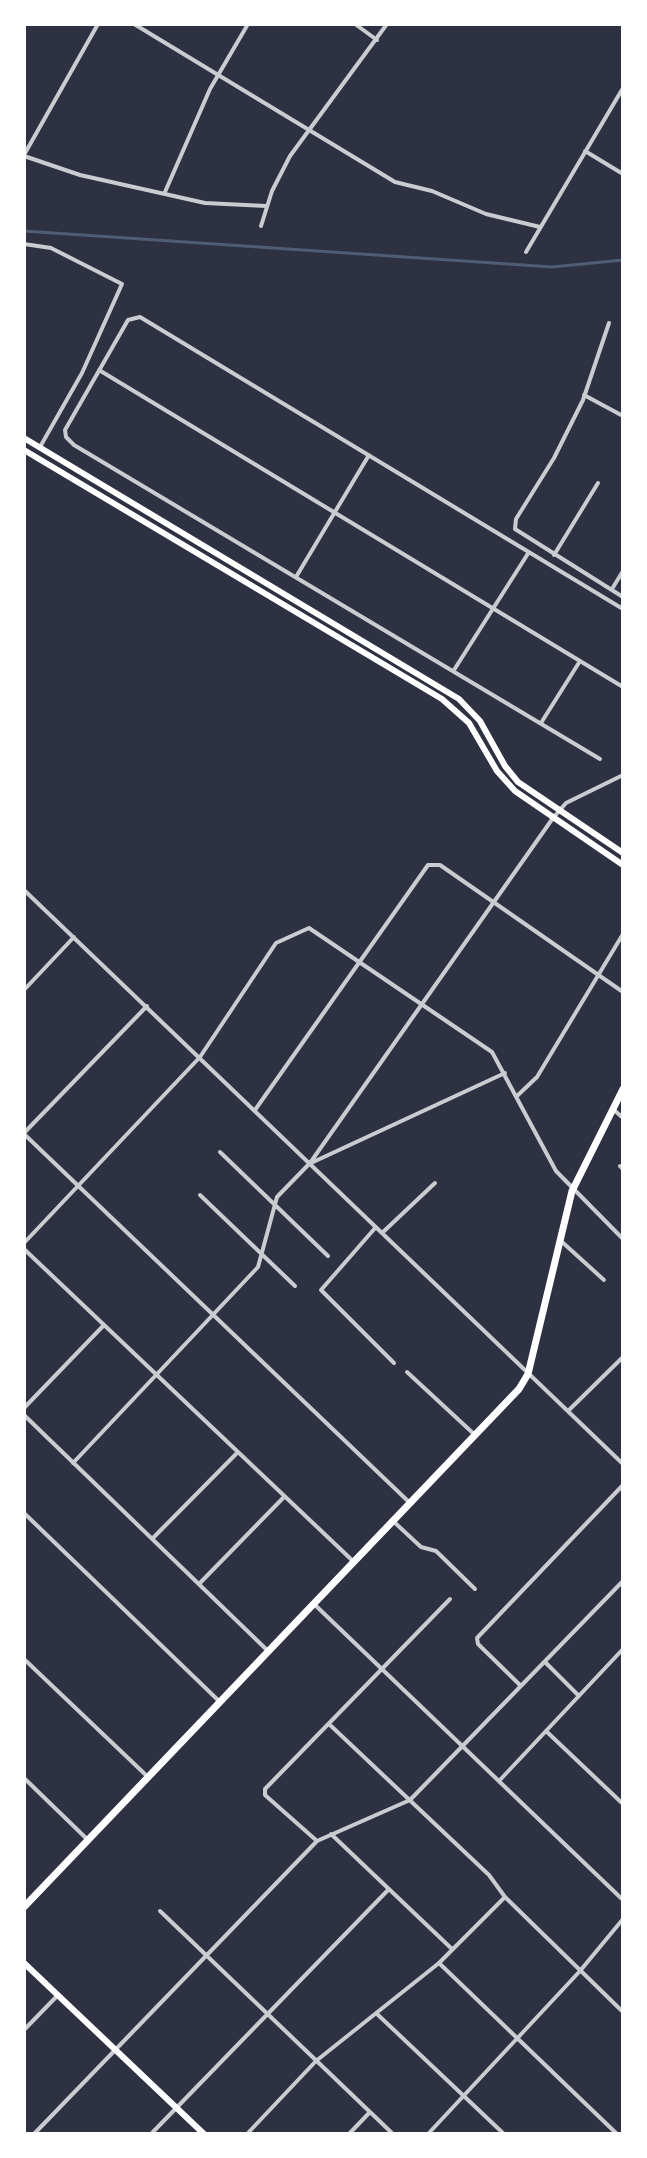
<!DOCTYPE html>
<style>
body{margin:0}
#map{position:relative;width:647px;height:2158px;overflow:hidden;background:#2d3142;font-family:Helvetica,sans-serif}
canvas{display:block}
.frame{position:absolute;inset:0;border:26px solid #fff;pointer-events:none}
</style>
<div id="map">
<canvas width="647" height="2158"></canvas>
<div class="frame"></div>
</div>
<script>
const ctx = document.querySelector('canvas').getContext('2d');
ctx.lineJoin = 'round';
const toPath = rows => new Path2D(rows.map(r => 'M' + r).join(''));
function stroke(path, color, width, dash) { ctx.strokeStyle = color; ctx.lineWidth = width; ctx.lineCap = dash ? 'butt' : 'round'; ctx.setLineDash(dash || []); ctx.stroke(path); }
stroke(toPath([
 [24,231,552,267,623,260]
]), '#4f5d75', 3);
stroke(toPath([
 [134,24,395,182,432,191,486,214,540,227],
 [355,24,377,40],
 [585,151,623,174],
 [24,155,98,24],
 [24,156,80,175,205,203,266,206],
 [165,192,210,89,248,24],
 [261,226,272,191,290,156,387,24],
 [24,244,51,248,122,284,82,373,40,447],
 [526,252,623,88],
 [609,323,583,400,554,458,516,519,515,529,623,597],
 [99,370,623,687],
 [584,395,623,416],
 [554,555,598,483],
 [296,577,369,455],
 [612,589,623,571],
 [454,670,529,552],
 [541,723,580,661],
 [600,759,74,445,66,437,65,430,128,320,140,317,623,609],
 [24,890,623,1464],
 [24,990,74,937],
 [518,1095,537,1077,623,934],
 [613,1109,623,1118],
 [255,1110,428,865,440,865,623,992],
 [24,1133,147,1006],
 [24,1134,410,1503],
 [220,1152,328,1256],
 [311,1163,505,1073],
 [620,1166,623,1169],
 [200,1195,295,1286],
 [376,1227,321,1290,394,1363],
 [382,1233,435,1183],
 [561,1241,604,1280],
 [24,1243,200,1057,276,943,309,928,492,1052,556,1171,623,1239],
 [24,1249,354,1562],
 [407,1372,475,1435],
 [24,1408,104,1325],
 [568,1411,623,1357],
 [24,1415,268,1651],
 [73,1463,258,1267,277,1197,310,1163,553,818,566,803,623,775],
 [24,1513,220,1702],
 [393,1521,421,1547,436,1551,475,1589],
 [152,1539,238,1452],
 [199,1584,284,1497],
 [314,1604,623,1900],
 [24,1659,148,1777],
 [545,1662,579,1696],
 [521,1686,478,1644,477,1638,623,1485],
 [329,1724,489,1875,505,1897,623,2012],
 [546,1731,623,1804],
 [24,1778,88,1840],
 [499,1781,623,1649],
 [331,1834,452,1949],
 [317,1841,265,1795,265,1789,450,1599],
 [160,1911,393,2134],
 [439,1963,617,2134],
 [376,2013,504,2134],
 [24,2030,58,1995],
 [34,2134,317,1841,410,1800,623,1581],
 [151,2134,389,1889],
 [247,2134,316,2061,439,1963,505,1897],
 [349,2134,370,2112],
 [428,2134,580,1971,623,1919]
]), '#caccd0', 4);
stroke(toPath([
 [24,438,459,699,480,721,505,766,518,782,623,853],
 [24,450,442,699,469,723,497,771,515,791,623,865],
 [24,1963,204,2134]
]), '#fff', 6);
stroke(toPath([
 [24,1907,519,1389,528,1374,572,1191,623,1089]
]), '#fff', 7);
</script>
